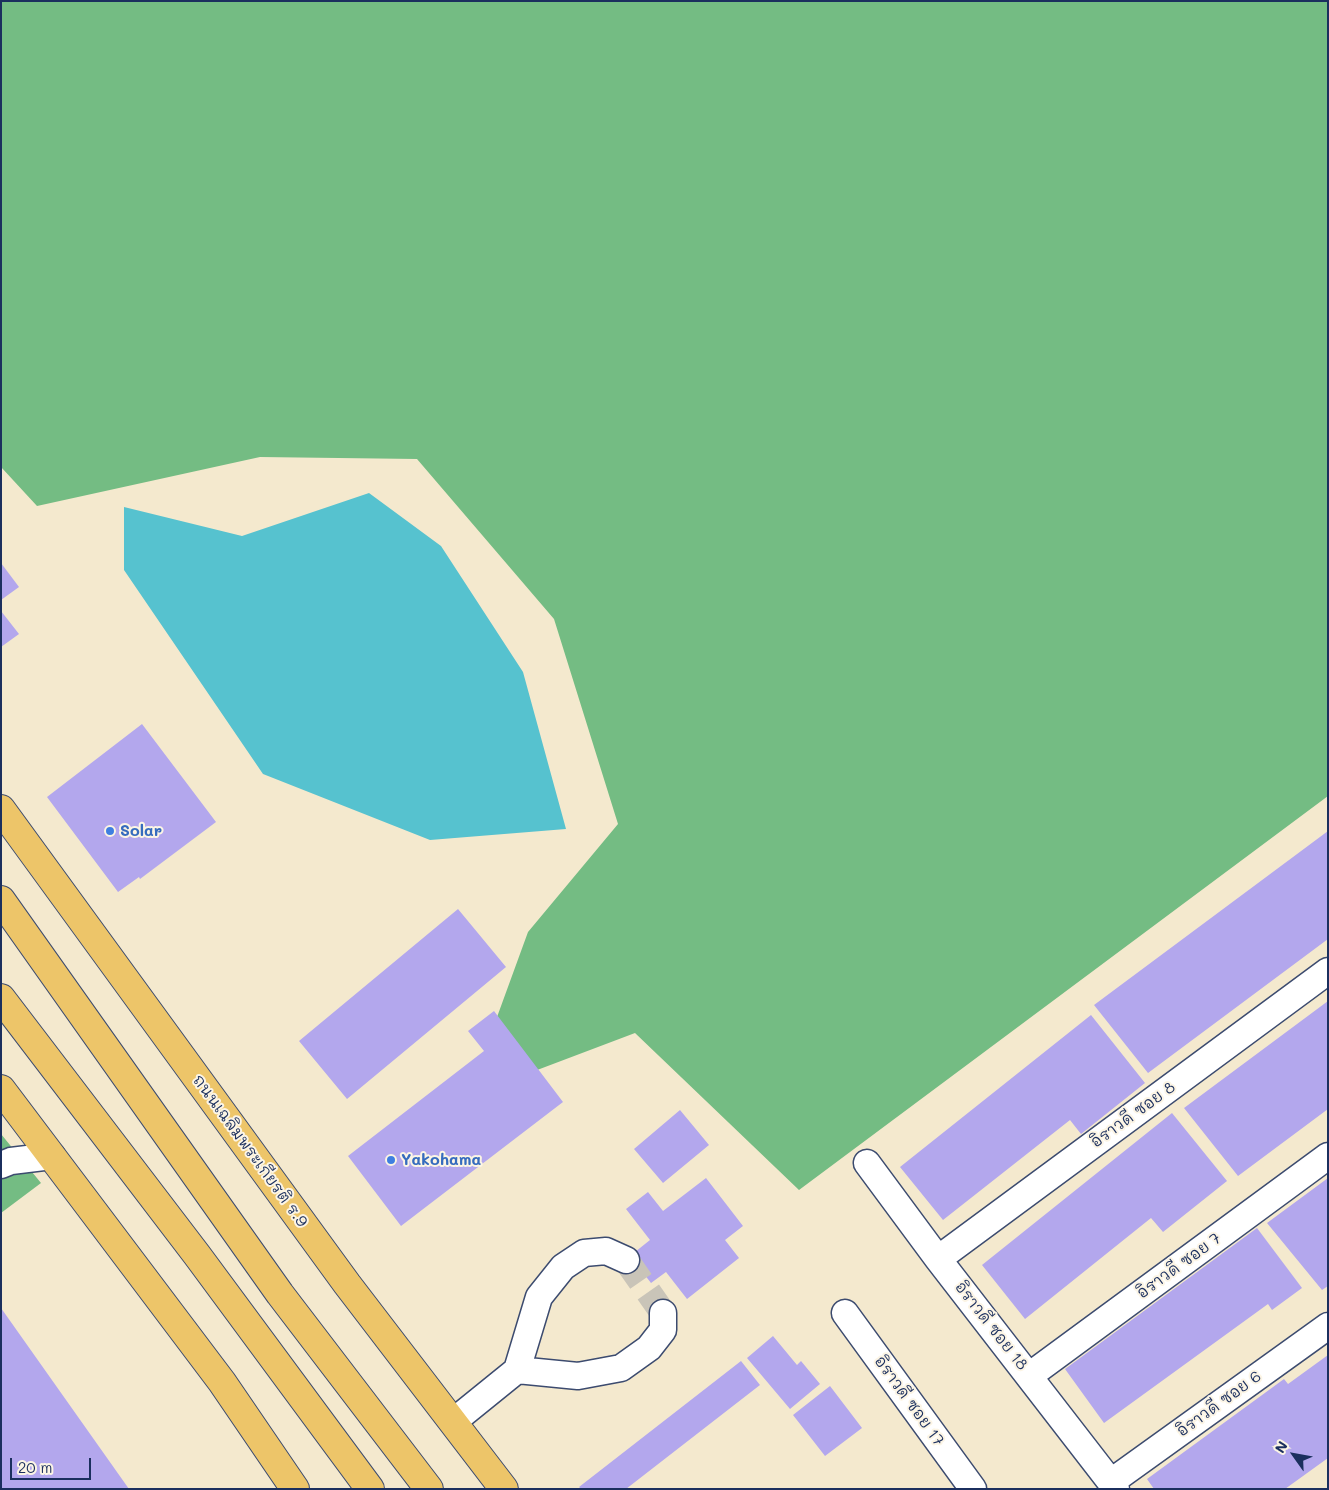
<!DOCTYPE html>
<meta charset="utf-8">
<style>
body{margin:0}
#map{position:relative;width:1329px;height:1490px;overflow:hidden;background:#f4e9ce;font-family:Mali,sans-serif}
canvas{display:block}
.frame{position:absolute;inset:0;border:2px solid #1b2f5e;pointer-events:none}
.north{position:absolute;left:1269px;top:1430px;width:50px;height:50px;-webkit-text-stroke:4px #fcf5e5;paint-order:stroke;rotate:302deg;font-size:14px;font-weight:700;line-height:20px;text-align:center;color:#1b2f5e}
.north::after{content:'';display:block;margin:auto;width:18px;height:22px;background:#1b2f5e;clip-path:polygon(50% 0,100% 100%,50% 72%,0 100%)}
.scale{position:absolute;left:10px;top:1458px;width:81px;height:22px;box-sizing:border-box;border:2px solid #1b2f5e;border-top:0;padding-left:6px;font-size:15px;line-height:18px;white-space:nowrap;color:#1b2f5e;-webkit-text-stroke:4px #fcf5e5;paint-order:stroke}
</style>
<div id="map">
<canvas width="1329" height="1490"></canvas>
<div class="frame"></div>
<div class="north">N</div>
<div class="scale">20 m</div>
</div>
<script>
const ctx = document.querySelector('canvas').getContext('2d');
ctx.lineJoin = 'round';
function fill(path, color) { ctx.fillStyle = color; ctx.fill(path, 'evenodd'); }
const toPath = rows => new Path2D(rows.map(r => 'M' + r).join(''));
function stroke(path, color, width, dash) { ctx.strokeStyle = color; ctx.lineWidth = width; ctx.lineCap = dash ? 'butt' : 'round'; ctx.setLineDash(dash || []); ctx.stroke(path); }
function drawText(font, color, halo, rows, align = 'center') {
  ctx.font = font + ' Mali,"Playpen Sans Thai",sans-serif'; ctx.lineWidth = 4; ctx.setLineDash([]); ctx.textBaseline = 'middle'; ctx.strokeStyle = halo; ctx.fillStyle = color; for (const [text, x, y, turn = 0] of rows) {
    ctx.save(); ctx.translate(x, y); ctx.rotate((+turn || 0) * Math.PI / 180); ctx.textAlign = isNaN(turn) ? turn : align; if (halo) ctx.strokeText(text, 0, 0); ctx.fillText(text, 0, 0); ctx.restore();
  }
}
fill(toPath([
 [1,1,1328,1,1328,796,799,1190,635,1033,516,1078,489,1039,528,932,618,824,554,619,417,459,260,457,37,506,1,467],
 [1,1134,41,1183,1,1213]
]), '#74bc83');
fill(toPath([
 [369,493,441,546,523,672,566,829,430,840,263,774,124,570,124,507,242,536]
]), '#56c2cf');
fill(toPath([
 [1,563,19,587,1,600],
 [1,611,19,634,1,647],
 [142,724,216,822,140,879,139,877,118,892,47,797],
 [1328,831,1328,939,1148,1073,1094,1005],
 [458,909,506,967,347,1099,299,1041],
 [1328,1001,1328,1109,1238,1176,1184,1108],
 [494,1011,563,1102,401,1226,348,1156,484,1051,468,1031],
 [1091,1015,1145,1083,1081,1134,1070,1120,943,1220,900,1167],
 [680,1110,709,1145,663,1183,634,1149],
 [1172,1113,1227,1181,1163,1232,1151,1218,1025,1319,982,1265],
 [706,1178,743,1226,725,1240,739,1258,687,1299,666,1272,651,1283,630,1256,650,1240,626,1209,648,1192,663,1211],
 [1328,1178,1328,1286,1322,1290,1267,1223],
 [1257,1228,1302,1288,1272,1310,1268,1304,1104,1423,1065,1369],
 [1,1308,129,1489,1,1489],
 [773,1336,797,1365,801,1361,820,1384,790,1409,747,1358],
 [1328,1355,1328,1458,1285,1489,1154,1489,1147,1479,1284,1379,1288,1384],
 [741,1361,760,1385,626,1489,581,1489,579,1487],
 [830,1386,862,1428,825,1456,793,1415]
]), '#b3a7ed');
stroke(toPath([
 [626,1260,663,1313]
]), '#c9c4b8', 26, [26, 13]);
const minor = toPath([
 [867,1163,938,1259,1116,1489],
 [1,1165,11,1161,52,1156],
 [938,1259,1328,971],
 [845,1313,973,1489],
 [517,1370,578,1376,621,1368,649,1348,663,1330,663,1313],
 [1029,1376,1328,1156],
 [454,1421,517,1370,539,1297,563,1267,584,1253,606,1251,626,1260],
 [1111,1482,1328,1326]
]);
const major = toPath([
 [1,809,347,1284,504,1489],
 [1,900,280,1294,429,1489],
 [1,998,197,1255,370,1489],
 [1,1089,222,1382,295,1489]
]);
stroke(minor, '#3c4b6f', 29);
stroke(major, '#3c4b6f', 30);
stroke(minor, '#fff', 26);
stroke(major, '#edc569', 28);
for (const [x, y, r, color] of [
 [110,831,5,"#3f7fe0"],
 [391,1160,5,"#3f7fe0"]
]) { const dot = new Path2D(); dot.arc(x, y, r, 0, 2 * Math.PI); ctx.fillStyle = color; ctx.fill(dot); stroke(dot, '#fcf5e5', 2); }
drawText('bold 16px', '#366cbe', '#fcf5e5', [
 ["Solar",120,831],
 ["Yakohama",401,1160]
], 'left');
drawText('16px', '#1b2f5e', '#fcf5e5', [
 ["อิราวดี ซอย 8",1133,1115,-36],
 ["ถนนเฉลิมพระเกียรติ ร.9",250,1151,54],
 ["อิราวดี ซอย 7",1179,1266,-36],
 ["อิราวดี ซอย 18",991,1326,52],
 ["อิราวดี ซอย 17",909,1401,54],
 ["อิราวดี ซอย 6",1219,1404,-36]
]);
</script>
